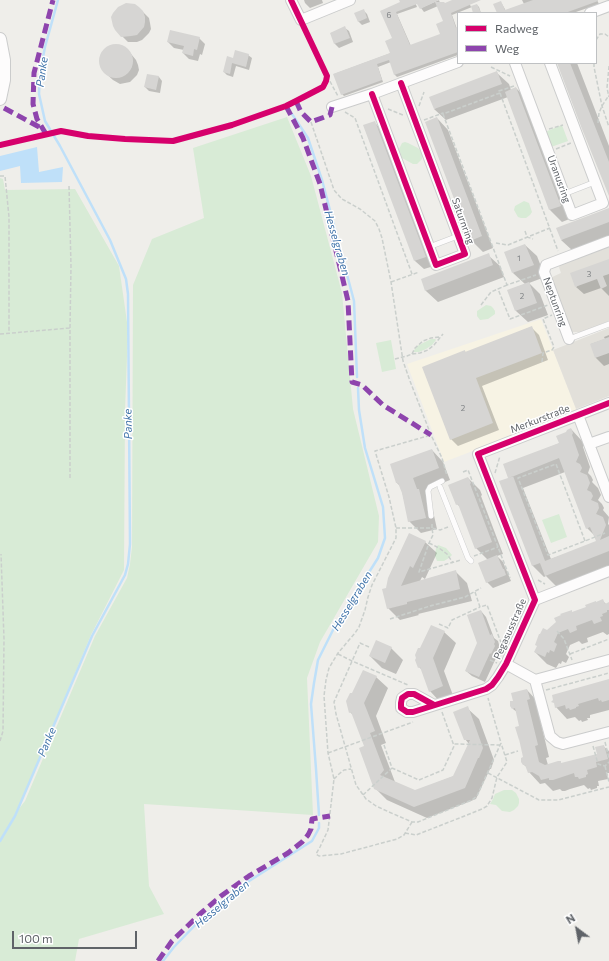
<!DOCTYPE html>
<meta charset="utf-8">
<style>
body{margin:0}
#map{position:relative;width:609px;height:961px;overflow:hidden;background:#efeeea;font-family:Commissioner,sans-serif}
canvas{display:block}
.legend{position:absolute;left:457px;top:12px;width:140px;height:52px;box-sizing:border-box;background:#fff;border:1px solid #bfc1c3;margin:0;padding:5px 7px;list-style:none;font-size:12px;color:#5f6368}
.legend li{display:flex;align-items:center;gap:8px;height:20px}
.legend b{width:20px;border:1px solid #bfc1c3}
.north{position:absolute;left:557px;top:909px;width:40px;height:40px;-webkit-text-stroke:3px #fff;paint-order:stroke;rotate:328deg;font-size:11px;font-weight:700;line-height:16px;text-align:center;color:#5f6368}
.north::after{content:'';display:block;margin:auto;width:14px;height:18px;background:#5f6368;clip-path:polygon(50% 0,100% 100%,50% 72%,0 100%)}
.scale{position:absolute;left:12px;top:931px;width:125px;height:18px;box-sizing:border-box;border:2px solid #5f6368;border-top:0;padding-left:5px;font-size:12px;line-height:14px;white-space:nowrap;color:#5f6368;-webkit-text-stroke:3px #fff;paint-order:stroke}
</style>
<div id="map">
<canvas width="609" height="961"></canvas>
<ul class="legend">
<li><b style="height:5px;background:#d6006c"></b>Radweg</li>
<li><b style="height:5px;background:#8e44ad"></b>Weg</li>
</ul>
<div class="north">N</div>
<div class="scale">100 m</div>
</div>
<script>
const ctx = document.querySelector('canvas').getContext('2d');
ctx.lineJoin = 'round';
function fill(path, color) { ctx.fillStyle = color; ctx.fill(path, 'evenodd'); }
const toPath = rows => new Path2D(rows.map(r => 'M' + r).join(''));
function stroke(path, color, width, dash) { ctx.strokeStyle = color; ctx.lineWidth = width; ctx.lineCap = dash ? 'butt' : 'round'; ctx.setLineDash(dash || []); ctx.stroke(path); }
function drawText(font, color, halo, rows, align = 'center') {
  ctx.font = font + ' Commissioner,sans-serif'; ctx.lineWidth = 3; ctx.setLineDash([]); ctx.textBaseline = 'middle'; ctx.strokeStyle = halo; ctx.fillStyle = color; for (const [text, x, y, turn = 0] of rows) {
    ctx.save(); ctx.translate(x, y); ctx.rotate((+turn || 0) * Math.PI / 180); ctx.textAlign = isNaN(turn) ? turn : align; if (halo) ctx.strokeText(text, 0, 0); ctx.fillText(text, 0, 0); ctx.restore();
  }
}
fill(toPath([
 [541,319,577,411,444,462,407,364]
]), '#f7f3e4');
fill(toPath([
 [609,246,609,321,581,332,571,332,550,278,561,273,559,267,560,265],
 [609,328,609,396,576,409,553,350]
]), '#e2e0da');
fill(toPath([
 [287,117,311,176,342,293,353,409,379,516,378,542,320,642,307,678,313,815,144,804,149,886,164,914,79,939,75,961,0,961,0,178,3,179,5,190,75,189,119,266,128,329,125,411,124,570,91,635,18,810,25,801,95,636,127,578,130,564,132,547,133,285,152,239,204,218,193,148],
 [562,125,568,141,551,147,545,132],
 [405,142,408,143,418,148,422,153,422,159,417,164,413,164,402,158,399,149,402,143],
 [524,201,529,203,532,212,530,215,526,218,521,218,518,217,514,210,515,206],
 [486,305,491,306,493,308,495,311,495,314,488,319,480,320,477,316,477,311],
 [431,339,435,339,436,340,432,345,426,349,419,352,413,352,417,346],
 [391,340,396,369,382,372,376,343],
 [559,514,567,537,551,543,542,520],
 [438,545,446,548,452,555,449,558,444,561,437,561,435,556,436,548],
 [504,790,512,790,516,793,519,799,519,803,518,806,514,810,510,812,502,811,496,805,490,804,493,799,495,794]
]), '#d8ebd6');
fill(toPath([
 [37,147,39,172,63,167,62,182,21,183,20,166,0,171,0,156]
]), '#bfe0f9');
fill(toPath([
 [304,0,322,0,323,3,310,8,305,3],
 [400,0,414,0,417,7,397,14,411,46,441,35,445,21,438,6,424,12,421,8,439,0,440,3,445,4,454,0,468,0,471,7,477,5,479,7,481,13,474,13,472,7,452,15,457,29,458,28,458,55,397,77,395,75,391,62,378,67,383,82,344,96,342,94,334,74,391,53,394,38,381,11,401,3],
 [522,0,597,0,599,4,573,13,498,13,500,2,502,4,506,11,524,4],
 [139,8,149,18,150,23,151,29,149,33,142,40,137,42,128,42,115,29],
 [363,10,367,14,370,22,362,25,358,21],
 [345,28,349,31,353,42,339,48,335,44,331,33],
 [199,38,205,44,202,55,200,54,198,61,189,59,183,53,184,50,174,48,168,42],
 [114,45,121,45,127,49,136,60,138,65,139,70,137,75,130,82,120,84,113,80,103,71,100,63,101,55,106,49],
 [248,55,252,58,249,70,236,66,233,77,227,75,224,72,234,59],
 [558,63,577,63,609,146,609,191],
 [497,73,509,84,511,90,516,88,528,100,572,218,562,222,550,210,508,97,446,120,434,109],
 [148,75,159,77,162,81,160,93,149,91,145,87],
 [437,118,448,130,493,248,483,252,471,240],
 [374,122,383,131,434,266,424,269,415,261,364,126],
 [609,209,609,238,573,251,561,240],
 [525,245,537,256,545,277,529,283,540,294,548,315,528,322,516,311,509,290,525,284,513,273],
 [488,255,500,266,504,277,438,302,426,291,422,280],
 [609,260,609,296,601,288,584,294,576,287],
 [531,327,539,335,548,360,482,386,499,430,458,446,451,439,465,351,466,353],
 [609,335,609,364,604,366,596,358,591,344,605,339,604,337],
 [571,429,582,441,584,445,583,447,590,467,588,473,591,476,593,480,592,482,598,488,601,495,598,500,602,504,604,508,603,510,609,517,608,524,609,525,609,567,557,587,546,576,544,577,532,565,509,479,504,465,560,443,567,433],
 [565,472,587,528,595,536,597,542,551,559,523,488],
 [432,450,443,462,450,480,425,490,427,499,431,502,437,529,421,533,409,521,401,487,397,483],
 [468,478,480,490,482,495,481,496,503,554,497,556,503,562,511,581,493,588,487,582,488,560,476,548,461,508,457,504],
 [425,542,437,553,425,579,422,577,420,581,455,571,467,583,472,601,418,614,419,615,400,620,388,608,387,589],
 [603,601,606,604,609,605,609,634,607,635,603,632,587,638,588,642,582,644,579,641,570,645,566,654,569,657,566,663,562,661,561,664,559,663,556,668,547,664,535,652,547,631,571,611,573,613],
 [481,611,486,617,494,638,498,641,500,648,499,650,500,653,497,659,496,658,485,682,472,676,466,671,478,643],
 [444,632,456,643,444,671,454,698,441,703,430,691,422,670,419,667],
 [391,648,403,660,396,674,382,668,370,656],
 [376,677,388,688,376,716,386,743,381,745,395,782,415,791,454,776,469,744,465,739,467,708,479,719,494,760,491,769,490,769,476,799,427,818,387,800,375,788,365,746,353,715,350,712,352,695],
 [609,681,609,710,590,715,590,718,587,718,588,720,582,722,581,720,579,721,575,717,567,719,556,707],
 [527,690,538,702,541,710,538,711,549,757,546,758,548,765,560,762,562,764,599,754,603,746,609,751,609,773,607,773,608,779,598,781,599,786,597,786,597,788,591,790,590,788,588,789,584,785,570,789,565,791,562,791,560,789,553,791,545,783,540,784,529,772,528,768,524,765,525,758,521,726,517,712,513,709,514,702]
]), '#0003');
stroke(toPath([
 [292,114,308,138,322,180,354,301,357,377],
 [319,815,316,769,311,704,314,683,318,660,335,626,378,558,385,538,383,507,365,448,359,410,358,388],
 [0,841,15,816,92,636,125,575,128,564,130,544,128,294,126,279,110,240,60,146,45,121,39,94,40,73,45,47,58,0],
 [163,961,174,947,203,917,246,883,312,841,319,828,319,823]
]), '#bfe0f9', 2.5);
fill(toPath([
 [399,0,439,0,420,9,417,4,396,12,410,45,440,34,436,24,443,21,435,2,444,2,445,3,452,0,481,0,451,13,456,28,458,27,458,52,394,75,389,60,377,64,382,80,341,95,333,74,390,53,385,41,392,38,380,11,400,2],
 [533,0,598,0,598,1,565,13,497,13,493,4,501,1,505,10],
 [126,3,135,4,139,7,143,11,145,17,145,22,144,27,137,35,131,36,121,37,115,30,113,26,111,17,113,13,118,7],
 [477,4,481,13,473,13,471,6],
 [364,9,367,18,358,22,354,13],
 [345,26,350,38,334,44,330,33],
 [170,30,200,37,197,50,194,49,193,56,182,53,184,46,167,42],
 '99 61a17 17 0 1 1 34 0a17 17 0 1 1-34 0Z',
 [235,50,249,54,246,67,232,63,230,74,223,72,227,56,233,58],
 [557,63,570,63,609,162,609,196,582,129],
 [497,71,502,84,434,109,429,97],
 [147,74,159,76,156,90,144,87],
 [516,87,561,206,549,210,505,92],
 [437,117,482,236,470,241,425,122],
 [375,121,426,257,414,261,363,125],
 [609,208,609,222,561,240,556,228],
 [525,244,534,265,512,273,504,252],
 [489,253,493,265,425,291,421,279],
 [609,259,609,274,603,276,607,286,601,289,597,279,575,287,570,273],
 [529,282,537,303,515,311,507,290],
 [532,326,542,353,476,378,493,423,450,440,422,367,465,350,465,352],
 [609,337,609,353,595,358,590,344],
 [571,428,573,433,572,435,579,455,576,462,580,464,582,468,580,472,587,475,590,483,587,490,591,492,593,496,591,500,598,503,599,508,596,514,603,517,606,525,600,540,609,536,609,551,545,576,540,563,532,566,499,481,508,478,503,464,559,443,556,436,566,432,567,430],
 [559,458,586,529,590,527,596,541,545,561,513,476,509,478],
 [432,449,439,468,413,478,417,489,419,489,426,518,408,522,402,493,398,483,396,483,390,464],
 [468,477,471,483,470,484,492,542,475,549,458,504,456,505,448,485],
 [409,533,426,541,413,568,410,566,401,586,456,570,460,589,407,602,407,604,387,609,382,589,386,588,388,578],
 [497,555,503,569,504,569,506,575,486,583,478,563],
 [603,599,605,604,609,602,609,610,607,610,607,612,602,614,603,616,600,617,602,621,594,624,592,620,576,626,577,630,570,633,568,629,558,633,554,642,557,644,554,652,550,650,549,653,547,652,545,657,534,652,537,646,535,645,539,634,540,634,543,628,547,630,556,622,554,618,561,615,560,614,572,610,572,612,586,607,585,605,596,601,596,602],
 [481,610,490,635,492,634,495,642,494,644,495,646,491,654,490,653,479,677,465,671,477,643,467,615],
 [431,625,445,631,433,658,443,686,429,692,420,667,418,668,415,660,416,658,415,655,418,648,420,648],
 [376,640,392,647,385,663,369,656],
 [363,670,377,676,364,703,375,731,370,733,384,770,380,775,415,790,453,776,470,740,464,740,453,712,468,706,483,748,479,758,478,758,465,788,414,807,374,789,359,748,364,746,351,712,349,713,346,701,350,693,352,693],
 [609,679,609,700,602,702,601,700,599,701,598,698,578,704,579,706,576,707,576,708,570,710,569,708,566,709,565,705,555,708,554,703,551,702,553,700,552,695],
 [527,689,530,699,527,700,538,745,535,746,539,762,545,765,558,761,561,761,561,763,597,754,595,747,604,745,608,759,596,762,597,767,587,770,588,774,586,775,586,777,579,779,578,777,575,777,574,773,553,780,549,780,549,778,541,780,539,776,532,772,528,773,525,765,523,765,521,762,521,758,523,757,519,739,519,740,515,727,519,726,515,708,512,709,510,706,510,701,513,701,511,693]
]), '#d6d5d3');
const service = toPath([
 [564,194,595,182],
 [429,247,458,236],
 [569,339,609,324],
 [440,487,468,558,471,561],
 [431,516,428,491,430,487,442,481]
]);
const minor = toPath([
 [291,0,301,20,350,0],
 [590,13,609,6],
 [515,63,572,215,603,203,550,63],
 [372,94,436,265,465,254,401,83],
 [332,107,372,94,458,62],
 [569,339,544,272,546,265,609,241],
 [578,415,609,497],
 [589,444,609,437],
 [535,600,609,571],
 [506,664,535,680,609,660],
 [535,680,550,736,557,742,563,744,609,732],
 [434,705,414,694,408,694,402,698,401,703,401,708,407,712,413,712,486,689,492,685,498,677,506,664,535,600,478,454,609,403]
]);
const tertiary = toPath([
 [0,39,4,60,4,80,0,99]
]);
stroke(service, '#cbcccc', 6);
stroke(minor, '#cbcccc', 12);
stroke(tertiary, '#cbcccc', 14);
stroke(toPath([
 [596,40,600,34,605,34,609,37],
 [594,63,594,67,602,106,609,127],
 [609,66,607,88,609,97],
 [491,67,510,76],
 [327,76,338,96],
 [500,93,558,251],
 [419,106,424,92],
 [388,109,403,115],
 [345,112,355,118,412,274],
 [443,114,507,285,536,275],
 [424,120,443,113,443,114,500,93,499,91,514,86],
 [311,122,334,190,342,199,360,209,375,221,379,229,382,238,391,282,403,361,410,381,431,435,442,458,447,476],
 [598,123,599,113,602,106,609,95],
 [549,129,563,125],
 [556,149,571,143],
 [0,176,5,176,9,217,9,334],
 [69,186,71,266,70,328,70,478],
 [525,231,527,237,533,239],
 [496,243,508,245,550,228],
 [391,282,419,272],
 [507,285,498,289,510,319,548,305],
 [481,305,491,292,498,289],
 [0,334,70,328],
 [412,354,415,348,423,341,431,338,439,337],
 [395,359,407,356,412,354,420,353,428,350,434,345,443,334],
 [542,362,543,353,552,350,554,347,543,319,552,315],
 [463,472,468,470,510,578],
 [495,473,500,456],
 [448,527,440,530,432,528,433,535,429,543,419,572,461,560],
 [396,528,432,528,432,523],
 [585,541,556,464,518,478,548,555,585,541,605,533],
 [429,543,439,548,447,554,453,563],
 [474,556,498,547],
 [538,580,545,584],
 [475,592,480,607,487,605,503,648],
 [390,619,430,606,465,597,481,588],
 [439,624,448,628,452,620,480,607],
 [557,631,564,639,572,660],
 [369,647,360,643,334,702,336,714,356,785,366,799,376,806,389,812,412,822,418,822,472,800,477,796,501,743,488,698],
 [338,654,352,661,408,685],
 [570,654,609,639],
 [490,660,497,663],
 [546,690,609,673],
 [442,712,454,746],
 [0,741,3,731,4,639,1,554],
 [605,742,609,758],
 [384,745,392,768,419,780,443,770,455,744,501,745],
 [593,746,598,764,605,766,609,762],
 [328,753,413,722],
 [505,755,518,751],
 [605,766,609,782],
 [488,773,539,800,558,800,609,787],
 [334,779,339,774,344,770,351,769],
 [363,795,392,768],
 [412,822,404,835,397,839,341,854,319,856,316,854,320,847,328,830,334,779,328,753,324,696,326,680,329,668,338,653,355,633,359,627,365,610,368,597,372,585,396,538,396,528,389,497,375,451,431,435],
 [405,833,416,835,462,817,482,809,487,806,492,798,497,777,507,762,501,743]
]), '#cacfcc', 1.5, [4, 2]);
stroke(service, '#fdfcfc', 5);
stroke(minor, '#fdfcfc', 10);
stroke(tertiary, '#fdfcfc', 12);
stroke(toPath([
 [296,101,301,112,311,122,330,115,332,107],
 [286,106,303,138,320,184,348,301,352,382,362,385,383,405,431,435],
 [4,108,43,129],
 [46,134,37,119,33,104,34,73,53,0],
 [158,961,172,941,200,914,221,896,249,876,288,853,302,842,308,835,311,829,312,819,330,816]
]), '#8e44ad', 5, [10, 5]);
stroke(toPath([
 [372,94,436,265,465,254,401,83],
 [0,145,61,131,88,136,125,139,173,141,232,125,286,106,296,101,323,87,326,81,327,76,291,0],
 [434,705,414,694,408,694,402,698,401,703,401,708,407,712,413,712,486,689,492,685,498,677,506,664,535,600,478,454,609,403]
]), '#d6006c', 6);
drawText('8px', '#7e8184', null, [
 ["6",389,15],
 ["1",519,258],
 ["3",589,274],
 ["2",522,296],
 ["2",463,408]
]);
drawText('10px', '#5f6368', '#fff', [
 ["Uranusring",559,179,70],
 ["Saturnring",463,221,70],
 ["Neptunring",555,302,70],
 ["Merkurstraße",540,419,-21],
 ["Pegasusstraße",510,629,-66]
]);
drawText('italic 11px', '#4174aa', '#fff', [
 ["Panke",42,72,-82],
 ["Hesselgraben",337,243,74],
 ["Panke",128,424,-91],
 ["Hesselgraben",352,601,-59],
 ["Panke",47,742,-67],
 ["Hesselgraben",222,904,-40]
]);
</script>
